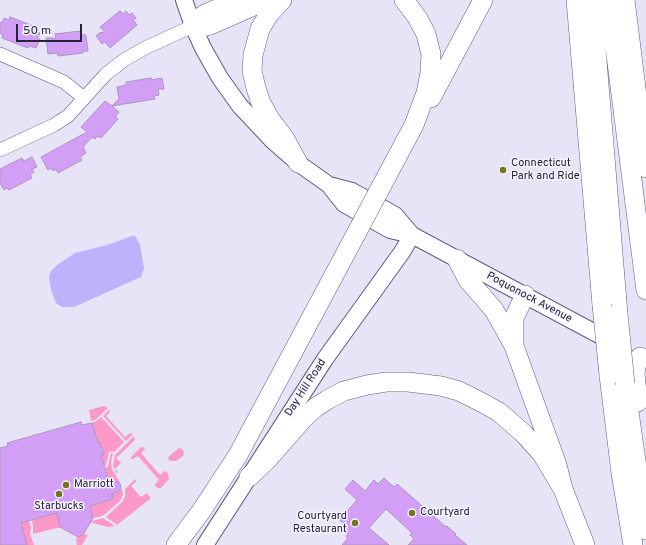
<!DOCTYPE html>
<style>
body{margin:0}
#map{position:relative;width:646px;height:545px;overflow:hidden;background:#e7e4f8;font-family:Overpass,sans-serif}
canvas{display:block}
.scale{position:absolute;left:16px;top:24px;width:66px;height:18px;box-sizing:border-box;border:2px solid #272437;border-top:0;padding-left:5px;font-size:12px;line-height:14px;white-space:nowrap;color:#272437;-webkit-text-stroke:3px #f4f3fd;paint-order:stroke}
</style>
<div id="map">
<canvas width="646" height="545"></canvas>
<div class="scale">50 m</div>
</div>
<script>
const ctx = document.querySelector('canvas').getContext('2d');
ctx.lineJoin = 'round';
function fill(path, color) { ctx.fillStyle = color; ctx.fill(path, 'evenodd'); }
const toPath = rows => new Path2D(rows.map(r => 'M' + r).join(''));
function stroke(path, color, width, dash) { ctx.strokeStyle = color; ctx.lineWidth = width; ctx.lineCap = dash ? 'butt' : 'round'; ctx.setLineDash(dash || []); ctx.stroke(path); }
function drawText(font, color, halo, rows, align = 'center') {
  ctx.font = font + ' Overpass,sans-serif'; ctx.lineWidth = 3; ctx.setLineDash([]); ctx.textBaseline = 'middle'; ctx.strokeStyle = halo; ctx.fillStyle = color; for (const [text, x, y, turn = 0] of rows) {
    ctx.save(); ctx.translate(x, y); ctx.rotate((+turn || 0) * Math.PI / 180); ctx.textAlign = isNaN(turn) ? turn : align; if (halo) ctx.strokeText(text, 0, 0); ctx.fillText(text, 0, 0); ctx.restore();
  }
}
fill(toPath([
 [103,406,108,408,95,420,91,421,89,410],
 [110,409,110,412,106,416,125,437,130,433,133,434,126,441,103,416],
 [101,417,124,442,114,452,112,451,109,452,106,465,104,466,101,455,104,454,100,442,98,443,92,423,96,421],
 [134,436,135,440,116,458,121,463,115,469,118,472,117,474,113,466,115,455],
 [141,447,143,447,145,449,141,453,160,475,165,471,168,473,169,479,161,488,158,488,155,486,155,484,159,480,138,456,133,459,130,458],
 [179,448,182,449,184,452,183,456,176,461,170,461,168,459,169,456],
 [111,453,113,453,111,462,112,469,120,483,116,482,109,483,105,468,108,466],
 [135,479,136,482,131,486,141,497,147,493,150,497,150,499,117,525,106,517,122,502,125,497,125,489],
 [121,489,122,489,123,495,120,501,104,515,99,517,91,518,88,506,113,499,112,494,118,492],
 [59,512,61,527,33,534,33,526,32,520],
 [27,515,31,527,30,534,34,545,27,545,19,517],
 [103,518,115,526,108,527,89,522],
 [83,534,88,535,82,545,77,545,76,538]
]), '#fd99c8');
fill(toPath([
 [132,236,135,236,140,245,144,268,141,277,74,307,62,307,56,303,51,290,49,277,51,271,57,265,75,253,107,245]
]), '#beb2fd');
const building = toPath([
 [120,11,123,14,126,11,129,15,132,13,136,18,133,20,137,25,110,48,105,42,102,44,96,36,99,33,105,32,100,27,120,11],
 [10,17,36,27,35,31,40,33,37,39,40,39,36,48,29,46,28,48,2,38,3,35,0,33,0,22,2,23,4,18,9,20,10,17],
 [81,31,82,35,86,35,88,51,83,51,83,53,58,56,57,53,48,54,46,38,52,38,56,39,55,34,81,31],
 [151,78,151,80,162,78,164,89,158,89,159,95,154,96,155,99,112,106,119,112,115,117,118,119,101,138,98,136,95,139,92,137,83,147,86,153,80,157,82,160,58,173,56,169,53,171,51,168,48,170,41,157,87,132,81,127,105,101,112,106,119,99,117,87,126,85,126,82,151,78],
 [32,157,37,167,32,169,34,172,30,175,32,178,9,190,7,188,4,190,0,183,0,169,22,158,24,161,32,157],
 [81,422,82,425,92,423,98,443,100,442,104,455,101,455,109,483,114,481,120,483,121,488,118,492,112,494,113,499,90,506,93,518,83,535,78,537,60,527,57,513,21,523,27,545,0,545,0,448,8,446,7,443,81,422],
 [384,478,394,487,397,484,446,527,447,526,456,534,455,535,467,545,408,545,414,539,410,535,412,533,386,509,369,528,389,545,342,545,348,538,346,536,348,534,341,528,345,524,339,520,357,500,345,489,353,480,365,491,374,480,378,484,384,478]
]);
fill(building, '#d39ff6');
stroke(building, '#ad95bf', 1);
const minor = toPath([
 [0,54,64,82,84,98],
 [0,150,54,125,68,116,106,74,124,60,145,48,193,26]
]);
const major = toPath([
 [184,0,193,26,203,48,220,78,240,106,273,141,298,163,329,185,344,204,390,230,412,235,614,343],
 [329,185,352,191,395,215,412,235],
 [205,545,325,359,402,252,412,235]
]);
const highway = toPath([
 [238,0,205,14,198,19,193,26,202,27,210,25,267,0],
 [282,0,269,14,260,29,253,55,252,71,256,88,261,103,270,119,285,139,298,163],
 [576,0,602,305],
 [592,0,618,314],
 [609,0,646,290],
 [625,0,646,168],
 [431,98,483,0],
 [382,185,414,125,426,93,430,73,431,54,426,34,417,17,404,0],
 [457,259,468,280,494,310,514,346,557,465,563,489,585,545],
 [514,343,514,318,525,295],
 [609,375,621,473,633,545],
 [625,384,646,530],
 [638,402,635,374,636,366,640,357],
 [249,477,268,459,303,419,316,407,327,400,344,391,367,385,386,382,408,382,441,386,459,391,479,401,499,412,524,434,542,454,563,489],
 [176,545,202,510,238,455,357,232]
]);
stroke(minor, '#615a85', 14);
stroke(major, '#615a85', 18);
stroke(highway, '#615a85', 20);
stroke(minor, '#fff', 13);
stroke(major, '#fff', 16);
stroke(highway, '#fff', 19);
const highwayBridge = toPath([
 [357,232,382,185],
 [602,305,609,375],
 [618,314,625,384]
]);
stroke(highwayBridge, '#615a85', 20, []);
stroke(highwayBridge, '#fff', 19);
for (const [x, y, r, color] of [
 [503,170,4,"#74761d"],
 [66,485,4,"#74761d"],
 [59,494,4,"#74761d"],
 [412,513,4,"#74761d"],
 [355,523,4,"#74761d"]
]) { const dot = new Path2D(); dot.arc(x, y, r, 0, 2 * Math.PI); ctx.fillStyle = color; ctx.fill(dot); stroke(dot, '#f4f3fd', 1.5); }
drawText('11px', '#272437', '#f4f3fd', [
 ["Connecticut",511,164],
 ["Park and Ride",511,177],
 ["Marriott",74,485],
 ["Starbucks",59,507,"center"],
 ["Courtyard",420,513],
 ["Courtyard",347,517,"right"],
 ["Restaurant",347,530,"right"]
], 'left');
drawText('11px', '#272437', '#f4f3fd', [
 ["Poquonock Avenue",529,298,28],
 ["Day Hill Road",306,388,-57]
]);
</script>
